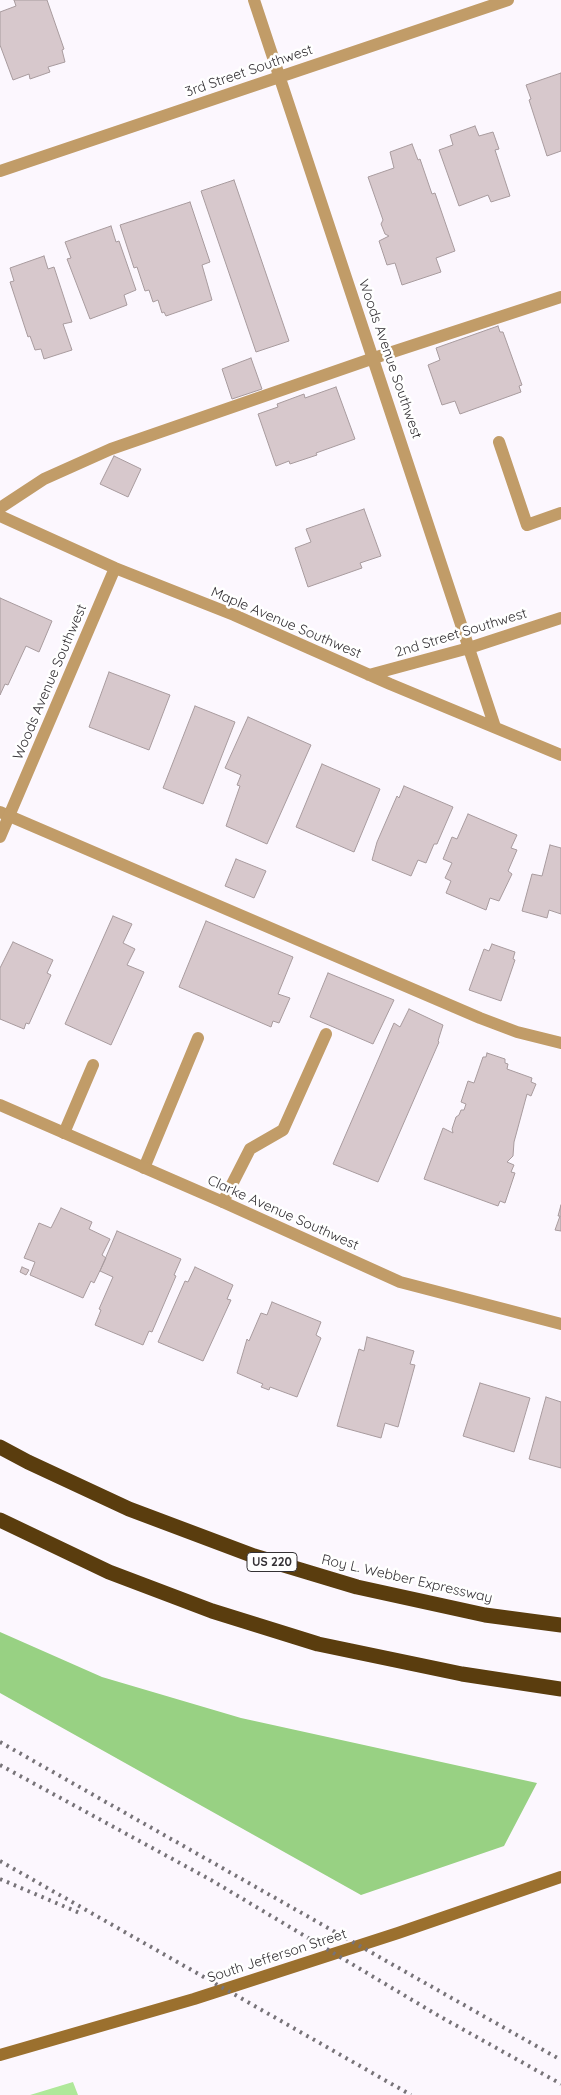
<!DOCTYPE html>
<style>
body{margin:0}
canvas{display:block;background:#fcf7fe}
</style>
<canvas width="561" height="2095"></canvas>
<script>
const ctx = document.querySelector('canvas').getContext('2d');
ctx.lineJoin = 'round';
function fill(path, color) { ctx.fillStyle = color; ctx.fill(path, 'evenodd'); }
const toPath = rows => new Path2D(rows.map(r => 'M' + r).join(''));
function stroke(path, color, width, dash) { ctx.strokeStyle = color; ctx.lineWidth = width; ctx.lineCap = dash ? 'butt' : 'round'; ctx.setLineDash(dash || []); ctx.stroke(path); }
function drawText(font, color, halo, rows, align = 'center') {
  ctx.font = font + ' Quicksand,sans-serif'; ctx.lineWidth = 5; ctx.setLineDash([]); ctx.textBaseline = 'middle'; ctx.strokeStyle = halo; ctx.fillStyle = color; for (const [text, x, y, turn = 0] of rows) {
    ctx.save(); ctx.translate(x, y); ctx.rotate((+turn || 0) * Math.PI / 180); ctx.textAlign = isNaN(turn) ? turn : align; if (halo) ctx.strokeText(text, 0, 0); ctx.fillText(text, 0, 0); ctx.restore();
  }
}
fill(toPath([
 [73,2082,78,2095,30,2095]
]), '#afe89a');
fill(toPath([
 [0,1632,102,1677,241,1718,537,1783,504,1846,361,1895,0,1693]
]), '#98d183');
const building = toPath([
 [14,0,47,0,64,49,62,50,65,62,48,67,50,72,30,79,29,74,13,80,0,45,0,12,16,6,14,0],
 [561,73,561,151,547,156,529,100,531,99,526,85,561,73],
 [475,126,479,136,493,132,499,149,495,150,510,196,491,202,488,195,459,206,439,150,453,145,450,135,475,126],
 [412,144,418,160,420,159,432,194,435,193,455,251,436,258,441,272,402,285,395,263,387,265,379,241,389,236,385,234,381,224,383,220,368,177,394,168,390,152,412,144],
 [234,180,289,341,256,352,201,191,234,180],
 [190,202,210,262,202,265,212,300,166,316,164,312,162,313,158,300,153,302,149,290,145,291,137,267,134,268,120,225,190,202],
 [111,226,116,242,119,241,136,290,124,295,127,305,90,319,67,259,71,258,65,242,111,226],
 [44,256,48,269,54,267,72,322,63,324,72,350,44,359,41,349,35,350,30,336,28,337,10,282,14,281,10,268,44,256],
 [498,326,500,332,503,332,522,385,519,386,521,392,460,414,455,401,442,405,428,365,440,360,436,348,498,326],
 [251,358,262,389,232,399,222,369,251,358],
 [336,387,355,439,316,453,317,455,290,464,289,461,276,466,258,414,278,407,277,404,304,394,305,398,336,387],
 [114,456,141,469,128,497,100,484,114,456],
 [364,509,381,556,360,563,362,568,308,587,295,548,311,542,306,529,364,509],
 [0,598,52,621,39,652,26,646,8,685,5,684,0,695,0,598],
 [109,672,170,695,149,750,89,727,109,672],
 [195,706,235,722,203,804,163,788,195,706],
 [248,717,311,745,267,844,226,826,240,786,237,785,241,775,225,768,248,717],
 [322,764,380,789,354,852,296,827,322,764],
 [404,786,453,807,437,844,434,844,426,863,418,860,411,876,372,860,377,842,397,796,399,798,404,786],
 [468,814,517,835,511,848,517,850,508,871,512,874,499,901,490,898,486,910,446,893,451,881,445,878,452,863,443,859,452,837,457,839,468,814],
 [550,845,561,848,561,914,549,910,547,918,522,911,532,874,542,876,550,845],
 [236,859,266,871,254,898,225,886,236,859],
 [113,916,132,924,123,943,135,949,127,965,144,972,111,1045,65,1024,113,916],
 [206,921,293,957,278,994,290,998,279,1023,273,1021,271,1027,179,987,206,921],
 [13,942,53,960,47,973,51,975,29,1024,26,1023,24,1029,0,1019,0,968,13,942],
 [492,944,515,952,513,959,515,960,501,1001,469,990,484,949,489,951,492,944],
 [328,973,394,1000,373,1044,310,1017,328,973],
 [409,1009,443,1025,438,1041,439,1042,378,1182,333,1164,394,1023,400,1027,409,1009],
 [487,1053,505,1059,505,1063,508,1064,507,1069,532,1078,531,1082,536,1084,531,1096,527,1094,514,1142,513,1156,507,1162,514,1165,511,1172,515,1173,505,1203,500,1201,498,1206,424,1179,443,1128,453,1133,452,1129,456,1117,459,1115,461,1110,464,1110,466,1104,461,1102,468,1081,474,1083,483,1057,486,1057,487,1053],
 [561,1205,561,1231,555,1230,560,1216,558,1216,561,1205],
 [61,1208,92,1222,89,1229,110,1239,102,1255,106,1258,94,1283,91,1281,83,1298,30,1275,35,1262,24,1258,39,1223,51,1228,61,1208],
 [117,1231,181,1259,174,1275,176,1276,152,1332,149,1331,143,1345,95,1325,101,1310,99,1309,113,1277,100,1271,117,1231],
 [22,1267,29,1270,26,1275,20,1272,22,1267],
 [195,1267,233,1285,227,1299,231,1300,203,1361,158,1342,185,1281,188,1282,195,1267],
 [272,1302,321,1322,316,1335,321,1338,297,1397,270,1387,269,1390,261,1387,263,1384,237,1373,247,1339,249,1341,261,1313,267,1315,272,1302],
 [367,1337,414,1351,410,1364,415,1365,398,1427,385,1423,381,1438,337,1426,359,1349,364,1351,367,1337],
 [480,1383,530,1398,514,1452,463,1436,480,1383],
 [546,1397,561,1402,561,1468,529,1459,546,1397]
]);
fill(building, '#d7c8cc');
stroke(building, '#a89b9e', 1);
stroke(toPath([
 [499,442,527,525,561,513],
 [0,508,44,479,111,449,374,358,561,297],
 [0,812,480,1018,517,1032,561,1043],
 [64,1133,93,1065],
 [144,1168,198,1038],
 [223,1202,250,1149,283,1130,326,1034]
]), '#c19c68', 12);
stroke(toPath([
 [254,0,495,727],
 [0,171,508,0],
 [0,516,115,568,234,615,390,684,561,755],
 [369,675,469,648,561,618],
 [0,837,115,568],
 [0,1105,223,1202,400,1282,561,1324]
]), '#c19c68', 12);
stroke(toPath([
 [0,2055,194,1999,398,1933,561,1877]
]), '#9b702e', 12);
stroke(toPath([
 [0,1447,28,1462,129,1509,254,1556,357,1587,485,1615,561,1625],
 [0,1520,109,1572,212,1611,318,1644,462,1674,561,1689]
]), '#5a3d0e', 15);
stroke(toPath([
 [0,1742,561,2060],
 [0,1765,211,1880,439,2016,561,2084],
 [0,1861,411,2095],
 [0,1879,82,1914]
]), '#777378', 4, [2.5, 5]);
for (const [x, y, w] of [
 [272,1562,50]
]) { const box = new Path2D(); box.roundRect(x - w / 2, y - 9.5, w, 19, 4); ctx.fillStyle = '#fff'; ctx.fill(box); stroke(box, '#343135', 1); }
drawText('bold 12px', '#343135', null, [
 ["US 220",272,1562]
]);
drawText('14px', '#343135', '#fff', [
 ["3rd Street Southwest",249,71,-19],
 ["Woods Avenue Southwest",390,359,71],
 ["Maple Avenue Southwest",286,623,23],
 ["2nd Street Southwest",461,633,-17],
 ["Woods Avenue Southwest",50,682,-67],
 ["Clarke Avenue Southwest",283,1213,24],
 ["Roy L. Webber Expressway",407,1579,13],
 ["South Jefferson Street",277,1956,-18]
]);
</script>
